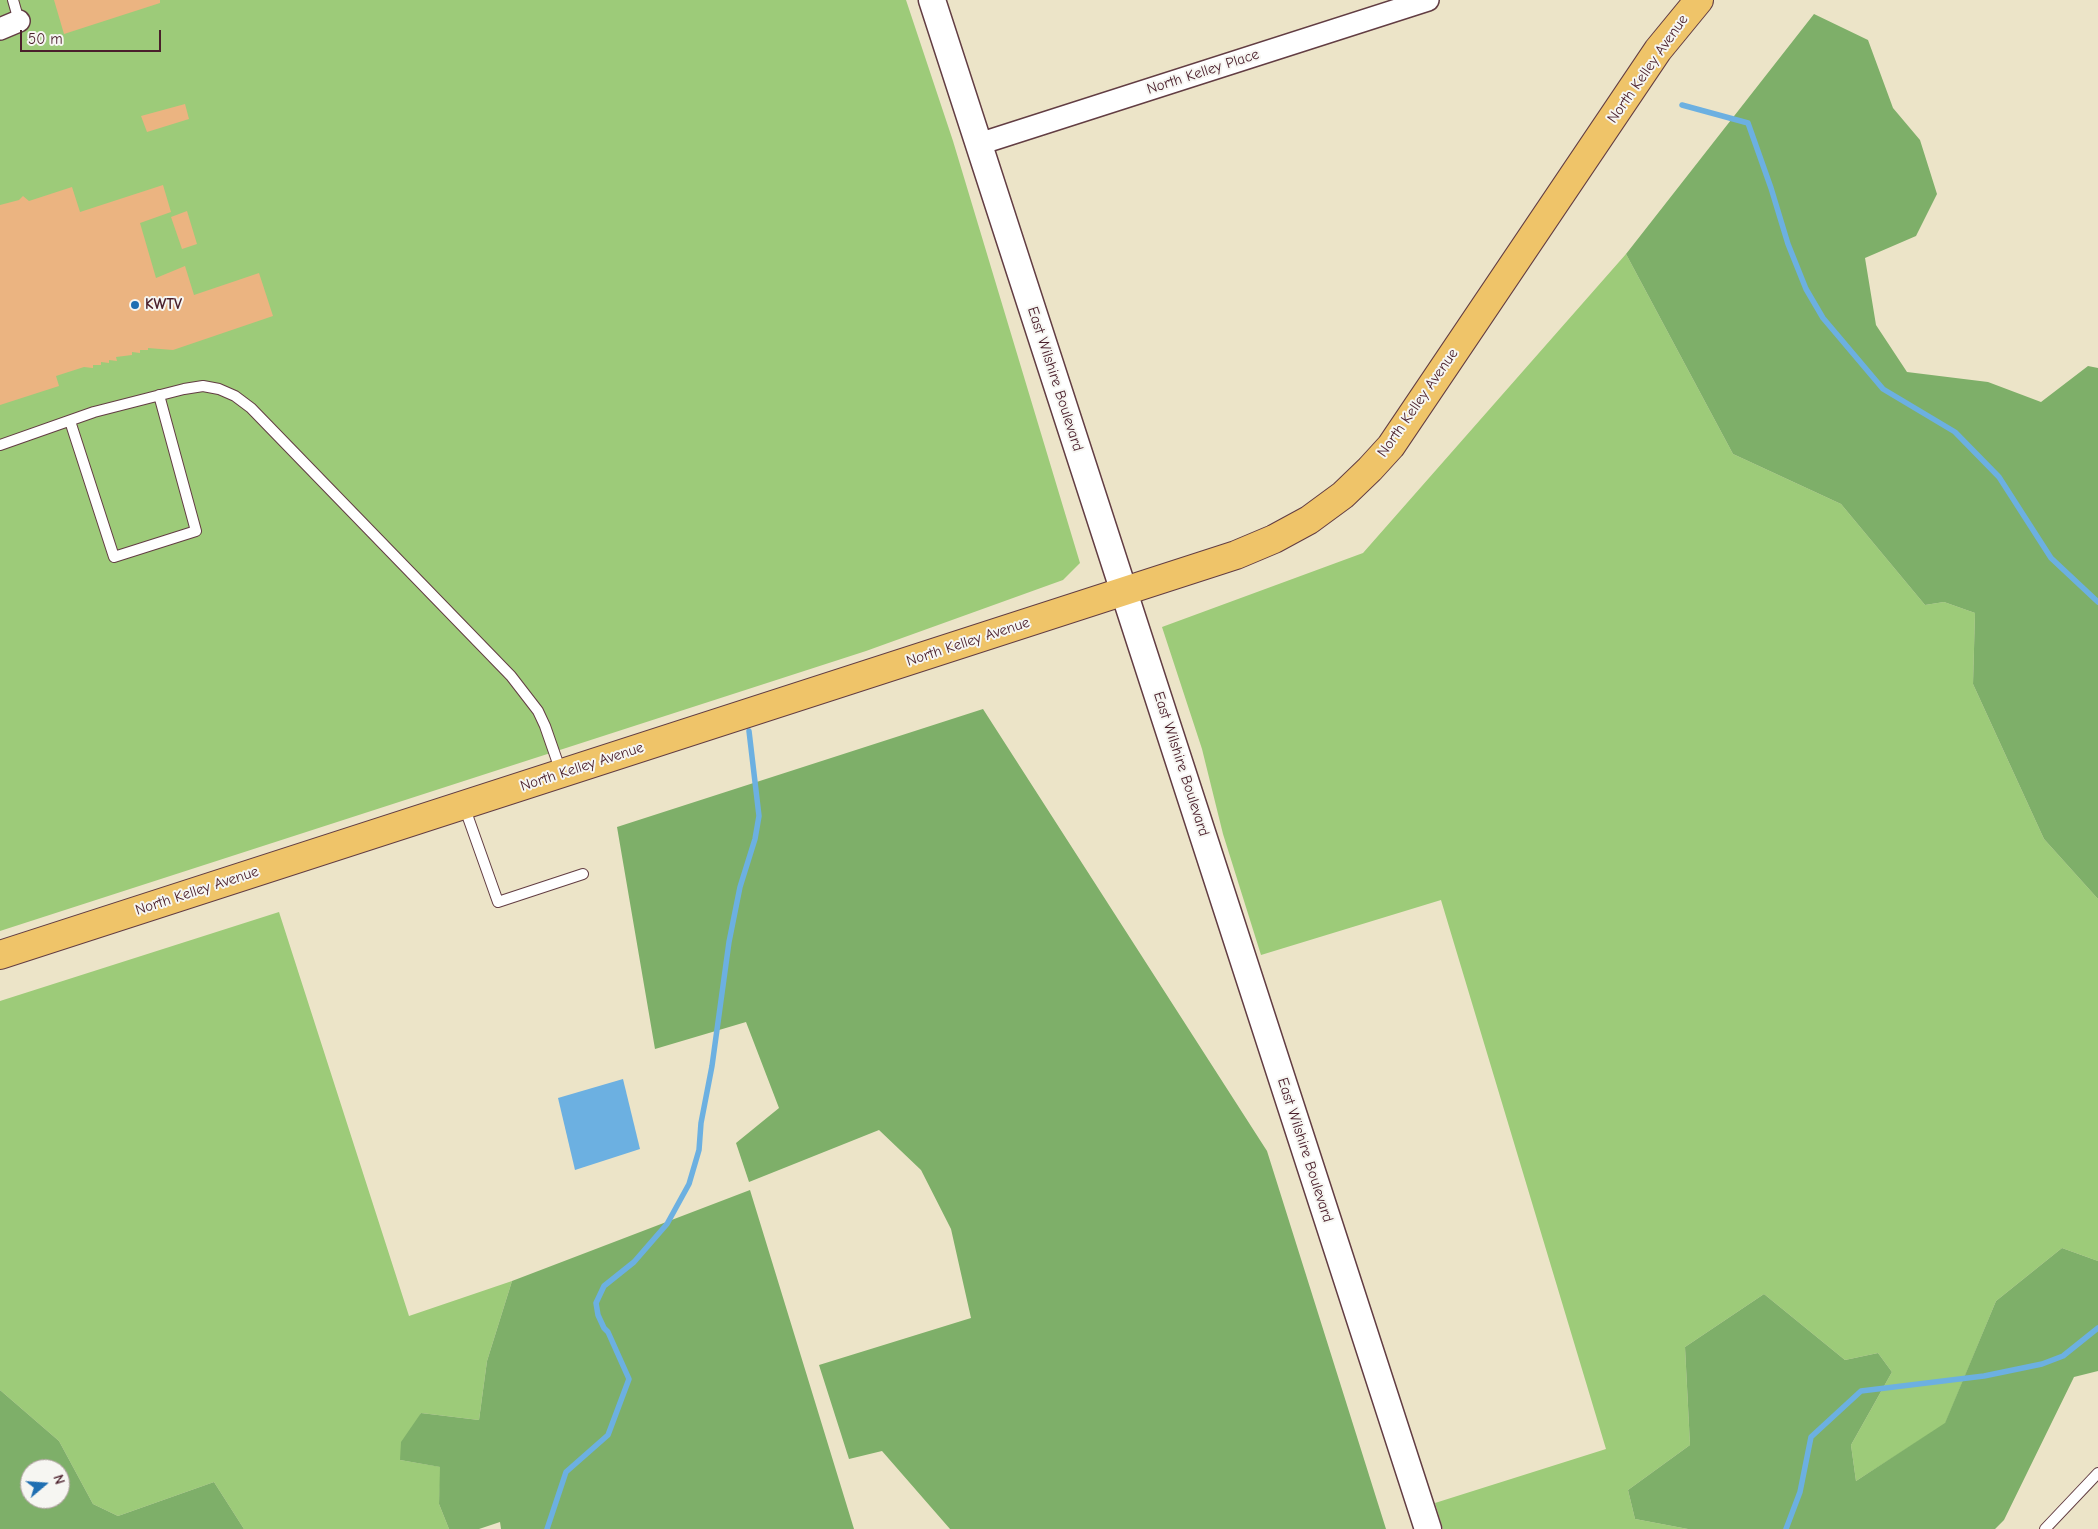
<!DOCTYPE html>
<style>
body{margin:0}
#map{position:relative;width:2098px;height:1529px;overflow:hidden;background:#ece4c8;font-family:"Comic Neue",sans-serif}
canvas{display:block}
.north{position:absolute;left:20px;top:1459px;width:50px;height:50px;box-sizing:border-box;background:#f6f6f2;border:1px solid #b1a0a2;border-radius:50%;rotate:72deg;font-size:14px;font-weight:700;line-height:20px;text-align:center;color:#4a1f2b}
.north::after{content:'';display:block;margin:auto;width:18px;height:22px;background:#1f6fb2;clip-path:polygon(50% 0,100% 100%,50% 72%,0 100%)}
.scale{position:absolute;left:20px;top:30px;width:141px;height:22px;box-sizing:border-box;border:2px solid #4a1f2b;border-top:0;padding-left:6px;font-size:15px;line-height:18px;white-space:nowrap;color:#4a1f2b;-webkit-text-stroke:4px #f6f6f2;paint-order:stroke}
</style>
<div id="map">
<canvas width="2098" height="1529"></canvas>
<div class="north">N</div>
<div class="scale">50 m</div>
</div>
<script>
const ctx = document.querySelector('canvas').getContext('2d');
ctx.lineJoin = 'round';
function fill(path, color) { ctx.fillStyle = color; ctx.fill(path, 'evenodd'); }
const toPath = rows => new Path2D(rows.map(r => 'M' + r).join(''));
function stroke(path, color, width, dash) { ctx.strokeStyle = color; ctx.lineWidth = width; ctx.lineCap = dash ? 'butt' : 'round'; ctx.setLineDash(dash || []); ctx.stroke(path); }
function drawText(font, color, halo, rows, align = 'center') {
  ctx.font = font + ' "Comic Neue",sans-serif'; ctx.lineWidth = 4; ctx.setLineDash([]); ctx.textBaseline = 'middle'; ctx.strokeStyle = halo; ctx.fillStyle = color; for (const [text, x, y, turn = 0] of rows) {
    ctx.save(); ctx.translate(x, y); ctx.rotate((+turn || 0) * Math.PI / 180); ctx.textAlign = isNaN(turn) ? turn : align; if (halo) ctx.strokeText(text, 0, 0); ctx.fillText(text, 0, 0); ctx.restore();
  }
}
fill(toPath([
 [0,0,906,0,953,141,1080,563,1063,580,866,651,0,931],
 [1626,254,1733,454,1841,504,1925,605,1944,602,1975,613,1973,684,2044,839,2098,899,2098,1261,2062,1248,1996,1301,1945,1424,1856,1481,1851,1445,1892,1372,1878,1353,1845,1360,1764,1294,1685,1347,1690,1445,1628,1490,1635,1519,1688,1529,1443,1529,1435,1503,1606,1449,1441,900,1261,955,1223,834,1202,749,1162,627,1363,553],
 [279,912,409,1316,512,1281,487,1361,479,1420,421,1413,400,1460,441,1467,439,1504,449,1529,244,1529,214,1482,118,1516,93,1504,59,1441,0,1390,0,1001]
]), '#9dcb79');
fill(toPath([
 [1814,14,1868,40,1893,108,1920,140,1937,194,1916,236,1865,258,1876,325,1907,372,1988,382,2041,402,2088,366,2098,368,2098,899,2044,839,1973,684,1975,613,1944,602,1925,605,1841,504,1733,454,1626,254],
 [983,709,1267,1151,1386,1529,950,1529,882,1451,849,1459,819,1365,971,1318,951,1229,921,1170,879,1130,749,1182,736,1143,779,1108,746,1022,655,1049,617,827],
 [750,1190,854,1529,501,1529,500,1522,479,1529,449,1529,439,1504,440,1467,400,1460,401,1442,421,1413,479,1420,487,1361,512,1281],
 [2062,1248,2098,1261,2098,1371,2074,1377,2004,1520,1995,1529,1688,1529,1635,1519,1628,1490,1690,1445,1685,1347,1764,1294,1845,1360,1878,1353,1892,1372,1851,1445,1856,1481,1945,1423,1996,1301],
 [0,1390,59,1441,93,1504,118,1516,214,1482,244,1529,0,1529],
 [30,1469,60,1469,60,1499,30,1499]
]), '#7eaf69');
fill(toPath([
 [623,1079,640,1149,575,1170,558,1098]
]), '#6cb0e1');
stroke(toPath([
 [1682,105,1748,123,1771,188,1788,244,1806,289,1823,318,1883,389,1955,432,1999,477,2051,558,2098,602],
 [547,1529,566,1472,608,1435,629,1379,608,1332,604,1328,598,1315,596,1303,604,1286,634,1262,667,1224,689,1184,699,1150,701,1123,712,1066,729,942,740,887,755,839,759,816,749,731],
 [1786,1529,1800,1492,1811,1437,1861,1391,1984,1376,2042,1364,2063,1356,2098,1328]
]), '#6cb0e1', 5.5);
fill(toPath([
 [54,0,160,0,160,3,64,34],
 [185,104,189,119,147,132,141,116],
 [163,185,171,212,140,223,156,278,185,266,194,295,259,273,273,316,173,350,148,348,148,350,140,350,140,353,132,352,132,355,116,357,117,361,109,360,109,363,101,362,101,365,93,365,93,368,84,367,56,376,59,386,0,405,0,205,19,200,23,196,29,201,72,187,80,212],
 [187,211,197,244,182,249,171,217]
]), '#ebb481');
const service = toPath([
 [13,0,19,21],
 [70,421,114,557,196,531,159,395],
 [0,445,94,412,184,389,203,386,219,389,235,396,251,408,511,676,538,711,545,726,561,772],
 [464,806,498,902,583,874],
 [2045,1529,2098,1473]
]);
const minor = toPath([
 [0,29,19,21],
 [979,144,1428,0]
]);
const tertiary = toPath([
 [932,0,1428,1529]
]);
const primary = toPath([
 [0,955,1236,555,1274,539,1309,520,1343,495,1370,469,1391,446,1658,50,1699,0]
]);
stroke(service, '#623d43', 12);
stroke(minor, '#623d43', 24);
stroke(tertiary, '#623d43', 29);
stroke(primary, '#623d43', 30);
stroke(service, '#fff', 10);
stroke(minor, '#fff', 21);
stroke(tertiary, '#fff', 26);
stroke(primary, '#efc469', 28);
for (const [x, y, r, color] of [
 [135,305,5,"#1f6fb2"]
]) { const dot = new Path2D(); dot.arc(x, y, r, 0, 2 * Math.PI); ctx.fillStyle = color; ctx.fill(dot); stroke(dot, '#f6f6f2', 2); }
drawText('15px', '#4a1f2b', '#f6f6f2', [
 ["North Kelley Avenue",1648,69,-55],
 ["North Kelley Place",1203,72,-18],
 ["East Wilshire Boulevard",1055,379,72],
 ["North Kelley Avenue",1418,403,-55],
 ["North Kelley Avenue",968,642,-18],
 ["East Wilshire Boulevard",1181,764,72],
 ["North Kelley Avenue",582,767,-18],
 ["North Kelley Avenue",197,891,-18],
 ["East Wilshire Boulevard",1305,1150,72]
]);
drawText('bold 15px', '#4a1f2b', '#f6f6f2', [
 ["KWTV",145,305]
], 'left');
</script>
